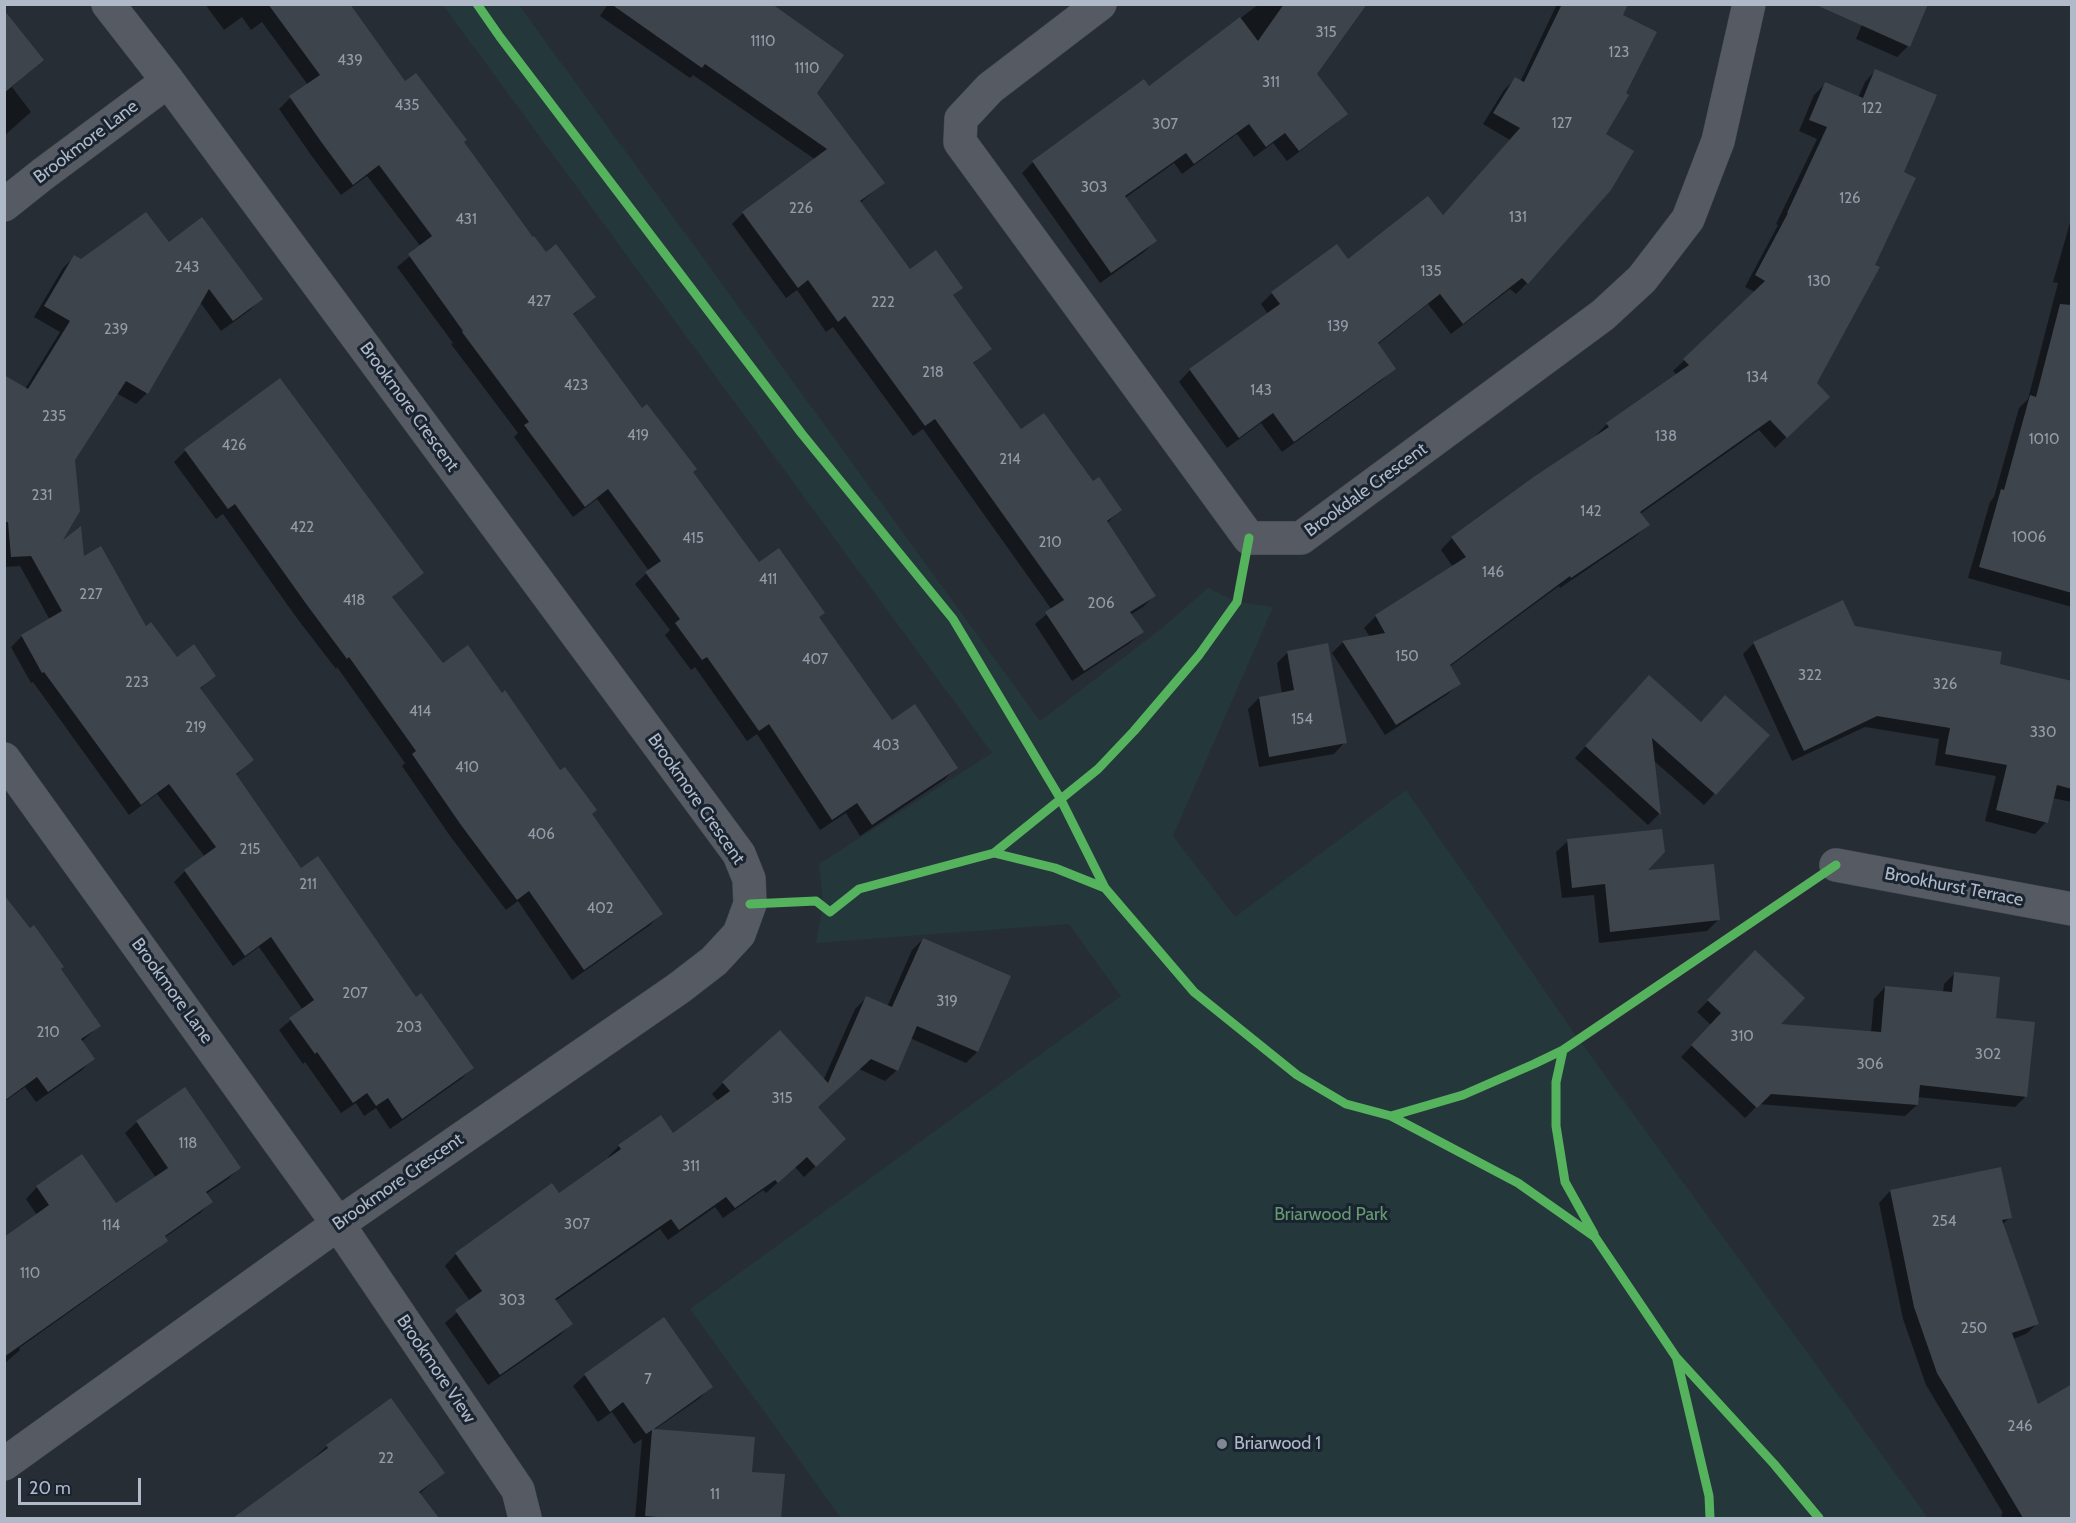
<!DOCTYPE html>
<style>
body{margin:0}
#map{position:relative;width:2076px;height:1523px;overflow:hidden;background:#272d35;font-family:Cabin,sans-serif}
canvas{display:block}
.frame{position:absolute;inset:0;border:6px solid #afb9c7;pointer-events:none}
.scale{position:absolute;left:18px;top:1478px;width:123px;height:27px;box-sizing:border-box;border:3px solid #afb9c7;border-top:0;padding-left:8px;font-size:18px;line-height:21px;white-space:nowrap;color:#afb9c7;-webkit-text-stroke:4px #1a2330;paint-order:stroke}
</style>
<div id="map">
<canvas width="2076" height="1523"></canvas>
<div class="frame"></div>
<div class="scale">20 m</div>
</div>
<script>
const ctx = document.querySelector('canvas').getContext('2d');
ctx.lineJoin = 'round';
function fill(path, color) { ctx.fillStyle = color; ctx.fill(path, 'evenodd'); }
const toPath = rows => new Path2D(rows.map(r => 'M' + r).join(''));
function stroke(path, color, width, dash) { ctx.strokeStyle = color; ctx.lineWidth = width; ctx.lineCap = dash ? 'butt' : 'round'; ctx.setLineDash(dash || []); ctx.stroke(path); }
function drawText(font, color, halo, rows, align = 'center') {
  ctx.font = font + ' Cabin,sans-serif'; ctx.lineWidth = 6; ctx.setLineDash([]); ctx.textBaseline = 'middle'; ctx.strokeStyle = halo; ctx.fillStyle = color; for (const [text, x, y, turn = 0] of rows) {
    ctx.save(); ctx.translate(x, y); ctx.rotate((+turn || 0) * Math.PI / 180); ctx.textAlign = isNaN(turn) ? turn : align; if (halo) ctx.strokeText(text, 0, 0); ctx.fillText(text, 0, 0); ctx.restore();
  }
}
fill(toPath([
 [443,5,519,5,1040,721,1161,629,1208,588,1237,602,1273,607,1173,836,1235,917,1406,790,1572,1030,1928,1518,841,1518,690,1309,1121,996,1069,924,816,943,823,904,819,864,992,753]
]), '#24373b');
fill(toPath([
 [205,4,349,4,405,83,462,142,546,254,594,296,572,316,641,410,691,472,758,565,818,618,892,722,956,767,945,779,860,836,846,813,820,830,757,734,747,741,695,667,691,670,665,635,670,630,635,584,649,571,597,499,573,517,514,437,518,433,451,344,453,343,397,267,421,247,367,176,341,195,311,155,279,109,290,98,308,85,262,22,251,30,242,17,224,30],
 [608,4,767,4,816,93,883,183,860,203,909,271,961,288,952,296,990,348,972,365,1021,431,1093,483,1120,510,1107,523,1154,596,1143,607,1130,615,1142,632,1130,643,1072,681,1035,624,1052,610,923,429,913,436,833,327,826,332,797,290,786,298,732,224,743,213,816,160,693,75,690,78,600,16],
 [1259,4,1365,4,1315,74,1346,114,1334,125,1287,161,1273,143,1254,157,1237,134,1182,174,1174,163,1125,198,1155,241,1144,252,1100,283,1022,173,1033,162,1149,88],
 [1557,4,1626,4,1621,16,1604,135,1527,283,1516,294,1510,289,1451,334,1428,304,1377,345,1394,368,1382,380,1282,452,1261,423,1227,448,1179,382,1190,370,1268,314,1261,304,1272,293,1348,261,1442,216,1510,140,1483,124,1504,90,1515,79,1520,82],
 [4,13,42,60,12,87,31,112,4,136],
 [1865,17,1908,46,1897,57,1856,39],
 [1876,70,1815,384,1828,397,1775,448,1759,430,1640,514,1648,525,1636,536,1560,588,1559,586,1449,667,1459,683,1448,694,1385,735,1332,653,1343,642,1370,637,1364,628,1375,617,1453,567,1441,550,1452,538,1536,478,1597,436,1596,435,1607,424,1677,375,1673,371,1755,292,1745,287,1778,225,1776,224,1817,139,1799,131,1814,95,1825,84,1858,98,1865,82],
 [2072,216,2072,607,1968,578,1990,502,1994,497,2019,408,2028,399,2058,283,2053,282],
 [168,244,261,298,250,310,221,331,200,302,147,393,136,404,116,393,70,467,58,545,82,559,177,659,214,676,199,690,252,760,235,776,301,870,416,999,472,1068,461,1079,390,1129,376,1108,364,1116,356,1103,341,1113,305,1062,303,1064,279,1030,303,1010,259,947,233,966,174,882,185,871,205,857,157,794,129,815,33,682,31,683,11,647,22,636,50,620,20,566,4,567,4,472,25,389,60,332,34,317,63,268,74,257,81,261],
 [185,451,422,572,391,598,442,665,591,814,661,914,650,925,572,980,518,901,506,910,450,836,402,766,405,763,337,667,336,669,296,617,223,514,216,519,174,462],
 [1854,628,2072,683,2072,802,2052,798,2046,822,2035,834,1985,821,1996,776,1935,765,1939,739,1865,727,1792,761,1743,654,1754,643],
 [1288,652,1345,742,1334,754,1259,767,1248,709,1259,698,1282,694,1277,663],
 [1638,688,1701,723,1768,735,1704,805,1653,760,1659,814,1648,825,1575,758],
 [1568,841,1645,872,1718,920,1707,931,1599,943,1594,895,1562,898,1556,852],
 [4,898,99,1026,81,1042,93,1058,82,1070,36,1102,25,1087,4,1102],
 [923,939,1009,977,977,1052,966,1063,910,1038,897,1070,885,1081,859,1069,816,1108,833,1150,804,1177,795,1167,766,1193,763,1190,723,1218,715,1207,668,1240,660,1229,555,1301,571,1324,560,1335,488,1385,445,1323,470,1301,445,1266,456,1254,551,1185,558,1195,609,1159,608,1157,619,1146,673,1135,718,1101,712,1094,723,1083,823,1081,855,1009,866,998,887,1007,912,950],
 [1755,952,1777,1025,1871,1033,1874,999,1885,987,1943,992,1944,984,1955,973,2026,1096,2015,1107,1917,1097,1917,1105,1905,1116,1759,1104,1745,1118,1681,1057,1711,1025,1697,1012],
 [185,1089,239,1168,228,1179,206,1194,211,1202,200,1213,164,1238,166,1240,155,1251,19,1348,20,1350,4,1364,4,1238,37,1215,26,1199,37,1187,116,1206,156,1178,125,1133,137,1122],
 [1890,1191,2010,1217,2002,1225,2038,1323,2026,1334,2013,1339,2037,1406,2072,1386,2072,1518,2003,1518,2001,1515,2003,1513,1926,1385,1903,1319,1879,1203],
 [664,1319,711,1386,700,1398,654,1430,751,1473,783,1476,779,1518,635,1518,642,1439,634,1444,612,1412,598,1422,573,1386,585,1375],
 [327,1446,443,1473,419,1494,435,1516,432,1518,248,1518]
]), '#0007');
fill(toPath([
 [268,4,350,4,405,81,416,73,467,140,464,142,533,237,534,236,546,252,556,244,596,297,573,314,642,408,647,404,697,469,693,472,759,562,779,548,825,613,819,617,892,720,915,704,958,768,872,825,857,803,832,820,769,724,759,731,707,657,702,660,675,623,680,619,645,572,661,561,608,489,585,507,524,425,529,422,462,332,463,331,408,254,432,236,379,165,353,185,322,143,289,96,320,75],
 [611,4,772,4,844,55,817,93,885,183,860,201,910,269,936,250,963,288,953,295,992,349,973,363,1021,429,1044,413,1093,481,1099,477,1122,510,1107,521,1156,596,1130,612,1144,632,1084,671,1045,612,1064,600,935,419,925,426,845,316,838,322,808,280,798,288,742,212,827,149,705,64,702,68],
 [1284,4,1367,4,1317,74,1348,114,1299,151,1285,133,1266,147,1249,124,1194,164,1186,153,1125,196,1157,241,1111,273,1032,161,1144,79,1149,86,1240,17,1258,41],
 [1562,4,1628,4,1623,15,1657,32,1626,93,1629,95,1606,134,1634,151,1611,190,1528,284,1522,278,1463,324,1440,294,1378,343,1396,369,1294,442,1273,413,1239,438,1189,369,1280,304,1271,292,1337,244,1348,259,1428,196,1443,215,1520,128,1493,113,1515,77,1524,82],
 [1814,4,1928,4,1910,47],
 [4,10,44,60,4,93],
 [1875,69,1937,95,1904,172,1916,178,1875,265,1880,267,1817,383,1830,397,1787,438,1770,420,1640,512,1650,525,1571,578,1570,576,1450,665,1461,684,1396,725,1342,641,1385,633,1375,615,1466,557,1451,537,1535,476,1609,427,1606,423,1689,365,1683,359,1765,281,1755,275,1788,213,1787,213,1827,127,1809,120,1825,82,1863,98],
 [146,212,169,242,202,217,263,299,233,321,209,289,148,394,126,381,75,460,80,511,63,540,81,526,84,556,101,546,146,626,151,622,177,657,194,644,216,676,200,688,254,760,236,774,301,868,318,856,416,997,421,993,474,1068,402,1119,388,1098,376,1106,367,1093,353,1103,317,1052,315,1054,289,1018,314,1000,271,937,245,956,184,870,216,847,169,784,141,805,44,672,42,673,21,635,62,611,31,556,11,557,8,522,4,522,4,375,28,389,70,321,44,306,74,255,81,259],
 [2060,304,2072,305,2072,593,1979,567,2001,489,2004,490,2030,395,2036,397],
 [280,378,424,573,392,597,443,663,468,645,502,693,505,690,560,770,565,767,597,810,592,814,663,914,584,970,529,891,517,900,461,825,412,754,416,751,349,657,347,659,307,605,235,504,228,509,184,449],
 [1843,600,1855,626,2002,652,2000,664,2072,681,2072,789,2057,785,2048,823,1996,810,2007,765,1945,754,1950,728,1877,716,1804,751,1753,642],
 [1328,643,1347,743,1269,757,1259,697,1294,690,1287,651],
 [1649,675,1701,722,1725,695,1770,735,1716,795,1652,738,1661,815,1585,746],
 [1662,829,1665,852,1648,870,1714,864,1720,920,1610,932,1605,884,1572,888,1567,839],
 [4,895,30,928,34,925,64,967,61,969,101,1026,81,1039,95,1059,48,1092,37,1077,4,1101],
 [923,938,1011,976,978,1052,917,1026,898,1071,871,1059,818,1107,846,1139,816,1167,807,1157,778,1183,775,1180,735,1208,726,1197,679,1230,671,1219,555,1299,573,1324,500,1375,455,1310,482,1291,455,1253,552,1183,559,1193,621,1149,618,1145,661,1115,673,1133,730,1091,722,1082,780,1030,828,1083,866,996,892,1007],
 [1755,950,1805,998,1781,1024,1881,1032,1885,986,1952,992,1954,972,2000,977,1996,1018,2035,1022,2027,1097,1920,1085,1918,1105,1771,1094,1757,1108,1691,1045,1721,1013,1707,1000],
 [185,1087,241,1168,206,1192,213,1202,165,1236,168,1241,4,1357,4,1237,49,1205,36,1186,82,1154,116,1203,168,1168,136,1121],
 [2001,1167,2012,1218,2002,1220,2039,1324,2012,1333,2038,1404,2072,1384,2072,1518,2023,1518,1937,1373,1914,1307,1890,1190],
 [664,1317,713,1387,654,1429,755,1437,752,1472,785,1474,781,1518,671,1518,645,1516,652,1430,646,1434,623,1402,610,1412,584,1374],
 [391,1398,445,1473,419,1492,439,1518,233,1518,328,1448,326,1445]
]), '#3e444b');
const minor = toPath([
 [1100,4,990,88,961,119,960,142,1249,538,1301,538,1603,315,1642,279,1688,219,1718,141,1749,4],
 [4,205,43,174,168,81],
 [4,759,338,1224,518,1490,525,1518],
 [1836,865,2072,909],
 [4,1464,338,1224,679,988,714,961,739,934,750,904,749,879,739,854,168,81,108,4]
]);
stroke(minor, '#444950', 34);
stroke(minor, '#565b63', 33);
stroke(toPath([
 [477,4,500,37,802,434,953,619,1060,798,1105,888,1055,868,994,853,859,889,830,912,816,901,750,904],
 [994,853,1098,769,1134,731,1199,655,1237,602,1249,538],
 [1105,888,1194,992,1297,1075,1346,1104,1391,1116,1518,1183,1595,1237,1676,1357,1774,1464,1819,1518],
 [1563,1050,1556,1082,1556,1126,1565,1182,1594,1234],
 [1391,1116,1463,1095,1534,1064,1563,1050,1836,865],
 [1677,1360,1709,1496,1710,1518]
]), '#56b35d', 9);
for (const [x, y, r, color] of [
 [1222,1444,6,"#7f8894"]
]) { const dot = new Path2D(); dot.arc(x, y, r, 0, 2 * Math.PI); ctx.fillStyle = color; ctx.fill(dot); stroke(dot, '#1a2330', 2); }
drawText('15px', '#939ca8', null, [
 ["315",1326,33],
 ["1110",763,42],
 ["123",1619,53],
 ["439",350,61],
 ["1110",807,69],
 ["311",1271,83],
 ["435",407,106],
 ["122",1872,109],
 ["127",1562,124],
 ["307",1165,125],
 ["303",1094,188],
 ["126",1850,199],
 ["226",801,209],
 ["131",1518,218],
 ["431",466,220],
 ["243",187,268],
 ["135",1431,272],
 ["130",1819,282],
 ["427",539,302],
 ["222",883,303],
 ["139",1338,327],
 ["239",116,330],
 ["218",933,373],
 ["134",1757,378],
 ["423",576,386],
 ["143",1261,391],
 ["235",54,417],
 ["419",638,436],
 ["138",1666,437],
 ["1010",2044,440],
 ["426",234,446],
 ["214",1010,460],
 ["231",42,496],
 ["142",1591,512],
 ["422",302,528],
 ["1006",2029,538],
 ["415",693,539],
 ["210",1050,543],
 ["146",1493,573],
 ["411",768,580],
 ["227",91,595],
 ["418",354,601],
 ["206",1101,604],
 ["150",1407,657],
 ["407",815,660],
 ["322",1810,676],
 ["223",137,683],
 ["326",1945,685],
 ["414",420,712],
 ["154",1302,720],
 ["219",196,728],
 ["330",2043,733],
 ["403",886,746],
 ["410",467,768],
 ["406",541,835],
 ["215",250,850],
 ["211",308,885],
 ["402",600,909],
 ["207",355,994],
 ["319",947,1002],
 ["203",409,1028],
 ["210",48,1033],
 ["310",1742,1037],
 ["302",1988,1055],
 ["306",1870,1065],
 ["315",782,1099],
 ["118",188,1144],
 ["311",691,1167],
 ["254",1944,1222],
 ["307",577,1225],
 ["114",111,1226],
 ["110",30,1274],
 ["303",512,1301],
 ["250",1974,1329],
 ["7",648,1380],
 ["246",2020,1427],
 ["22",386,1459],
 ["11",715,1495]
]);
drawText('18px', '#afb9c7', '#1a2330', [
 ["Brookmore Lane",86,142,-37],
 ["Brookmore Crescent",409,407,54],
 ["Brookdale Crescent",1366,490,-36],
 ["Brookmore Crescent",696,799,55],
 ["Brookhurst Terrace",1954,887,11],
 ["Brookmore Lane",172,991,54],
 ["Brookmore Crescent",398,1182,-35],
 ["Brookmore View",436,1369,56]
]);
drawText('18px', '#659a71', '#1a2330', [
 ["Briarwood Park",1331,1215]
]);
drawText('18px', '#afb9c7', '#1a2330', [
 ["Briarwood 1",1234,1444]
], 'left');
</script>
